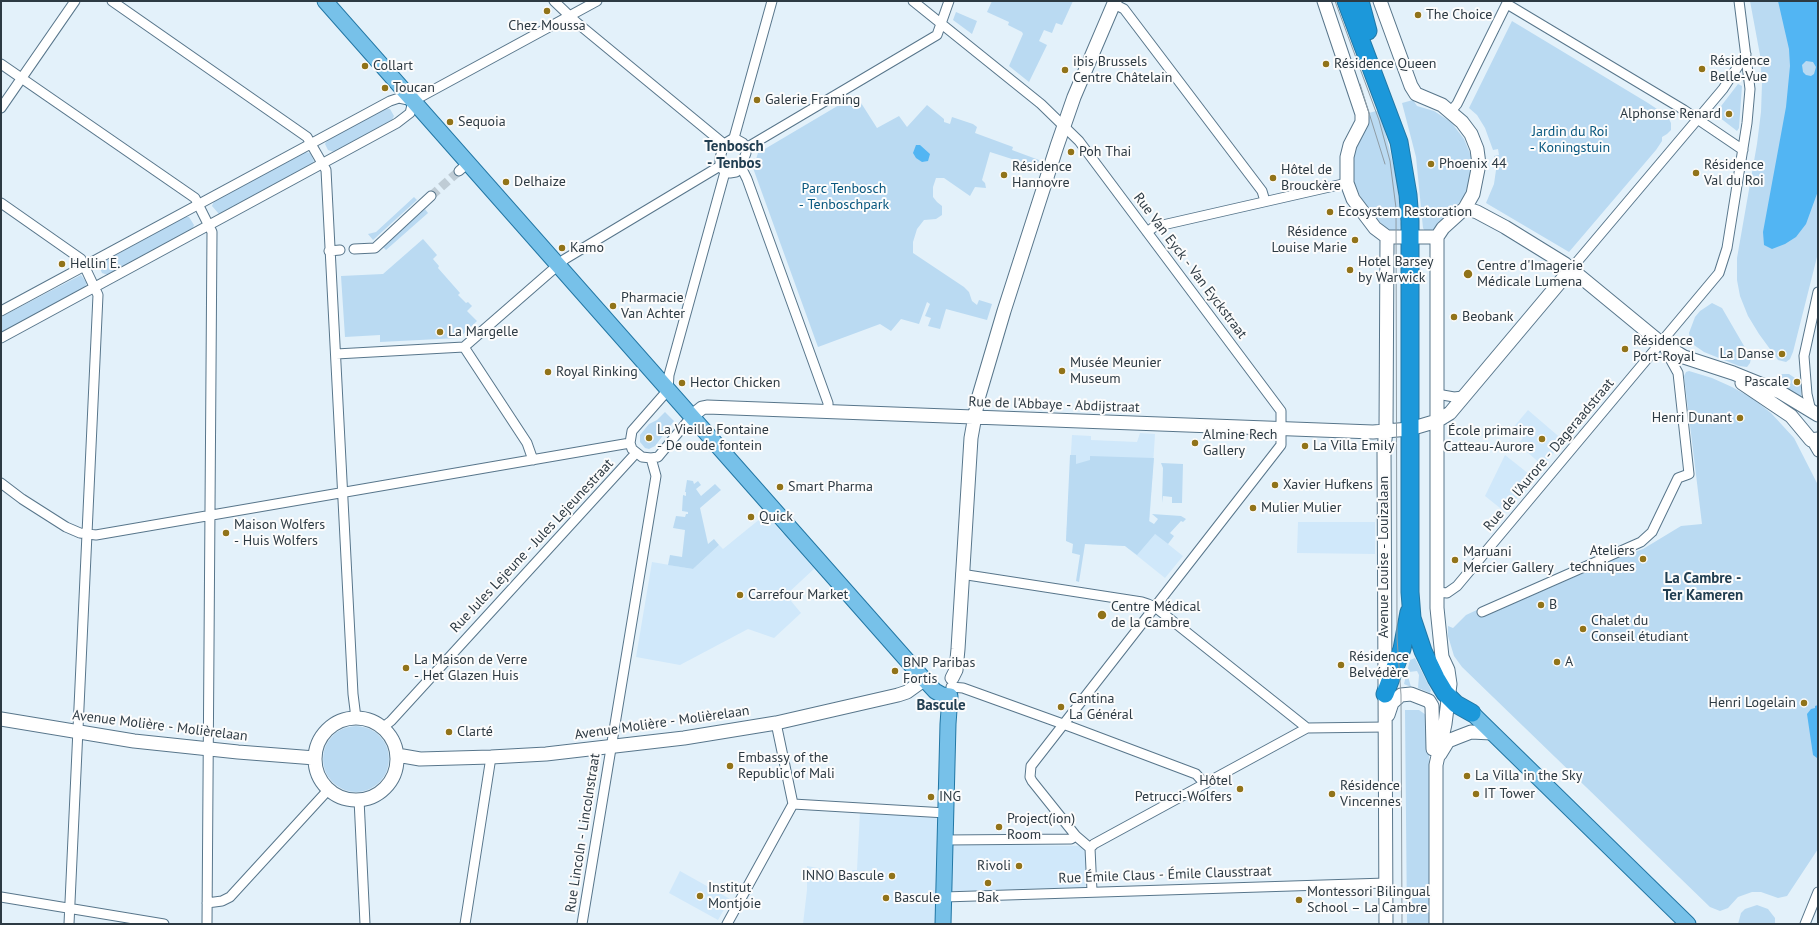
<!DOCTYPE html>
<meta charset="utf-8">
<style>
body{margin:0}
#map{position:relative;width:1819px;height:925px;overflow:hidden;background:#e3f1fa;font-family:"PT Sans",sans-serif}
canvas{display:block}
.frame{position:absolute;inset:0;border:2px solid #2d3a43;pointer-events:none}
</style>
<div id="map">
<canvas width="1819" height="925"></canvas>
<div class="frame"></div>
</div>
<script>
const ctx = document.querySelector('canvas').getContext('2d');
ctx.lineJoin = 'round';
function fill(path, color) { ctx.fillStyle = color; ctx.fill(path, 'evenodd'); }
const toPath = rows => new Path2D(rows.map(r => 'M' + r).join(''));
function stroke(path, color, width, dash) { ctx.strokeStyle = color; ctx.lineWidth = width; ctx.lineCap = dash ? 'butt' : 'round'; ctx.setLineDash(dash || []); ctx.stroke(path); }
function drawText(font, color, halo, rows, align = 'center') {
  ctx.font = font + ' "PT Sans",sans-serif'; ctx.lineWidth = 4; ctx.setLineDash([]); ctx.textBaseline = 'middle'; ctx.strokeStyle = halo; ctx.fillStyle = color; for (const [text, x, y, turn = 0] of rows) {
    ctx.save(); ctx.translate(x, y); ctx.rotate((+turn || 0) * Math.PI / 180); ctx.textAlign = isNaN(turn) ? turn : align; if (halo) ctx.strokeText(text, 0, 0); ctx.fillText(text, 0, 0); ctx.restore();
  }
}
fill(toPath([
 [1528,410,1564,441,1543,466,1518,444,1523,438,1512,429],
 [1140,433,1155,434,1149,529,1183,556,1165,578,1125,546,1085,544,1066,541,1072,435,1091,436,1091,440,1137,442],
 [1505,455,1534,478,1505,512,1485,496],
 [766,514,783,534,785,532,787,534,786,536,812,566,815,565,816,567,786,595,801,613,774,638,748,629,680,665,636,657,652,562,693,569,719,545,723,549],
 [1298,522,1375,522,1375,554,1297,553],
 [860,811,953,817,952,844,1082,846,1087,855,1088,882,1083,889,949,893,938,924,803,924,807,890,807,866,840,872,852,872,852,870,857,870],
 [680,871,730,899,718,920,669,893]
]), '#d0e8fa');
fill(toPath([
 [992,1,1073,1,1062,25,1056,23,1052,33,1044,30,1039,41,1047,45,1029,82,1009,66,1023,34,1022,32,1008,25,1009,22,987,12],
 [1750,1,1818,1,1818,253,1793,352,1790,359,1786,362,1778,360,1759,334,1748,316,1740,296,1737,280,1737,258,1757,144,1761,112,1762,84,1760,55],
 [956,12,977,21,972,34,953,20],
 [1512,21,1648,103,1657,109,1657,113,1667,115,1671,123,1671,130,1667,134,1662,137,1662,141,1656,150,1569,252,1486,203,1494,184,1496,170,1494,156,1499,155,1498,149,1493,150,1485,128,1477,115,1469,108],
 [1738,84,1742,86,1739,128,1737,131,1715,114],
 [856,95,877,128,899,116,907,127,927,105,944,119,944,122,950,124,952,117,973,124,977,127,975,133,1013,147,1012,150,1039,160,1037,167,990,152,982,180,985,183,986,188,975,187,970,196,944,178,936,178,933,187,933,197,937,202,942,206,942,215,936,219,924,220,917,229,913,242,913,253,964,287,969,292,972,301,977,305,979,300,992,304,987,320,946,309,940,329,928,326,931,318,925,316,930,304,927,302,919,324,901,319,891,331,880,324,818,347,753,168,758,153],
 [1413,100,1417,106,1434,111,1451,122,1464,139,1471,156,1472,172,1464,197,1433,231,1425,231,1423,228,1416,157,1402,103],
 [386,108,390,109,394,116,392,120,334,152,328,150,325,144,327,140],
 [1380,110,1397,180,1401,224,1399,231,1388,230,1377,219,1363,202,1353,180,1352,159,1365,114],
 [305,152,310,153,314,161,312,164,219,214,212,206,214,201],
 [414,197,417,200,373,240,368,234,376,232],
 [425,209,428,213,386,250,382,246],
 [185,217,189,217,194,225,192,230,108,275,102,273,99,266,101,263],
 [423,239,437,255,433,259,439,266,438,268,460,293,458,295,466,303,468,302,472,306,467,311,477,321,459,338,380,342,380,335,345,337,341,276,383,274],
 [81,275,87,283,85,287,1,334,1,317],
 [1712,303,1722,308,1751,358,1750,363,1747,367,1739,366,1704,352,1691,343,1689,333,1695,317,1700,311],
 [1689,371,1712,378,1732,387,1752,398,1771,413,1794,438,1818,485,1818,849,1787,896,1778,898,1761,892,1752,892,1738,897,1728,908,1720,911,1710,907,1462,667,1454,656,1448,636,1448,626,1453,628,1466,615,1479,609,1483,617,1613,560,1643,549,1681,526,1702,524,1684,376,1686,372],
 [1780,374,1789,374,1801,382,1801,396,1800,397,1786,390,1779,377],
 [665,412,674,421,655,446,649,449,645,448,640,442,640,435,649,424,657,420],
 [1070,455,1076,455,1076,464,1090,460,1090,456,1154,458,1149,521,1154,524,1158,519,1152,514,1181,516,1186,519,1183,522,1181,521,1170,533,1174,536,1168,544,1155,534,1137,555,1125,546,1085,544,1079,582,1076,581,1080,555,1072,553,1073,544,1066,541],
 [1161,463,1183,464,1182,503,1172,503,1172,497,1163,496,1162,503,1163,468],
 [687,480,693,481,694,484,698,481,701,485,696,489,701,496,715,484,721,490,700,508,708,544,714,539,719,545,693,569,668,565,670,555,682,557,685,530,673,528,676,516,685,517,686,514,688,514,688,512,682,511,683,495,686,496,686,492,685,492],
 [1415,658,1431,690,1430,693,1418,688,1419,675,1417,671,1409,672,1408,676,1411,687,1404,684,1410,660],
 [1405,710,1419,710,1429,717,1430,924,1407,924],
 '323 759a33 33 0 1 1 66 0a33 33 0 1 1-66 0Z',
 [1757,905,1768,909,1775,918,1775,924,1738,924,1741,913,1745,909]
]), '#badaf2');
fill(toPath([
 [1778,1,1818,1,1818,191,1806,224,1796,237,1785,244,1772,249,1764,245,1763,232,1786,107,1790,66,1789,49],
 [1806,61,1813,62,1816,67,1814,74,1811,76,1806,75,1803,72,1802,65],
 [916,145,920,145,930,154,928,161,922,162,916,158,913,153],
 [1818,705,1818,758,1817,758,1813,755,1807,714,1811,709,1815,708,1815,706]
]), '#52b5f3');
stroke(toPath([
 [431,196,459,171]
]), '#bfccd5', 9, [9, 4.5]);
const street = toPath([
 [112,1,307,137,326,170,353,694,356,718],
 [554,1,576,22,724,144],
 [913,1,1041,104,1079,141,1281,411,1281,445,1031,766,1030,777,1032,781,1076,836,1090,848],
 [1114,4,1124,9,1262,191,1265,201],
 [1507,4,1684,110,1743,150],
 [1,64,195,198,212,232,207,924],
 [413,101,597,1],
 [1,108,75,1],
 [1451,111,1457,104,1508,1],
 [734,138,772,1],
 [734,138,743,143,746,148,746,153,741,167,736,172,730,173,725,172,720,166,720,158,724,144,734,138],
 [746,148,937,35,949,1],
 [741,167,747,179,828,403,828,411],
 [459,171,468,163],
 [1,203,81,259,98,295,69,924],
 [1147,232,1154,227,1347,183],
 [354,249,375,248,431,196],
 [329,251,340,250],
 [1571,269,1723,89,1746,54],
 [1,311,390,101,399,98,413,101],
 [1,338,397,123,410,113,413,101],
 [464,347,527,443,533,460],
 [336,354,464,347,565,259,720,166],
 [1437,394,1454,397,1463,396],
 [1811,411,1807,394,1804,356,1818,292],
 [692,416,658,457,651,458,642,457,632,449,630,443,632,431,668,390,669,375,725,172],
 [1811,440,1818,452],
 [1,483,22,499,66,527,80,533,96,535,630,443],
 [961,574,1142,602,1148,604,1155,607,1307,728],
 [1437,592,1447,593,1457,586,1719,273,1727,248,1747,123,1750,89,1739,1],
 [1482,612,1641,542,1652,532,1678,478,1689,474,1678,373,1662,344],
 [951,687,963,688,1074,728,1196,774,1205,784],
 [382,728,391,721,636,453],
 [359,799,365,924],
 [793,804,946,813],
 [945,840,1071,839,1076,836],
 [1090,848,1094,844,1307,728,1385,727],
 [1090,848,1092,891],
 [1,897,164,924],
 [944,897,1386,883],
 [207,903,222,901,230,897,329,789],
 [465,924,491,757],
 [582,924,656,476,651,458],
 [727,924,793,804,776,723],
 [1805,924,1818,892]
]);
const secondary = toPath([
 [1324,1,1362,114,1362,122,1350,145,1347,157,1347,183,1353,199,1375,228,1387,237,1437,237],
 [1380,1,1411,86,1416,94,1442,105,1462,122,1471,134,1477,149,1479,164,1473,194,1465,208,1443,228,1437,237,1437,608,1442,657,1448,670,1450,684,1445,724,1436,765,1436,924],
 [1465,208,1477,212,1505,227,1565,264,1661,343,1684,357,1733,373,1780,392,1818,415],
 [1742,383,1791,416,1811,440,1818,439],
 [692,416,702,408,707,407,1373,432,1410,429,1437,421,1450,413,1571,269],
 [952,678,956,670,958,649,971,438,978,399,1004,311,1057,146,1074,97,1115,1],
 [1388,715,1392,703,1401,695,1411,694,1429,701,1432,706,1433,749],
 '315 759a41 41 0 1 1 82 0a41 41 0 1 1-82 0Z',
 [1,719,134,741,238,752,315,758],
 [1440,754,1448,741,1458,737,1471,732,1492,733],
 [397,755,420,759,491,757,546,754,684,738,776,723,898,695,907,692,925,679],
 [1386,924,1384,448,1386,431,1387,237]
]);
const primary = toPath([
 [325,1,912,666,935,691,942,695,950,696,948,724,943,924],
 [1472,713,1688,924]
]);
const highway = toPath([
 [1346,1,1399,142,1408,195,1410,221,1410,592,1412,618,1423,651,1436,678,1445,693,1456,704,1472,713],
 [1360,1,1368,31],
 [1385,694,1402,649,1409,612]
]);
stroke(street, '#58768b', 11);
stroke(secondary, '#58768b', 15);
stroke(primary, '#2277a5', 17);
stroke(highway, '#2277a5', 19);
stroke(street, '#fff', 9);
stroke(secondary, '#fff', 13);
stroke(primary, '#77c1e9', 15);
stroke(highway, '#1c98da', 17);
stroke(toPath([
 [1335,1,1379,120,1390,161,1396,208,1397,638,1401,695,1402,924],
 [1360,84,1385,164]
]), '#8f9ca5', 1);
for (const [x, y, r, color] of [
 [547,11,4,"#917319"],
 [1418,15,4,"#917319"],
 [1326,64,4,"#917319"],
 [365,66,4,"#917319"],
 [1702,69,4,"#917319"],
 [1065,70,4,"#917319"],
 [385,88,4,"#917319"],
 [757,100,4,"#917319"],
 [1729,114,4,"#917319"],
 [450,122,4,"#917319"],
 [1071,152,4,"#917319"],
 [1431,164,4,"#917319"],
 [1696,173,4,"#917319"],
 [1004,175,4,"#917319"],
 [1273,178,4,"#917319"],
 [506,182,4,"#917319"],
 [1330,212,4,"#917319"],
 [1355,240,4,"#917319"],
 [562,248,4,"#917319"],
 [62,264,4,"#917319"],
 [1350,270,4,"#917319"],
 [1468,274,5,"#917319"],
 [613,306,4,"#917319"],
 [1454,317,4,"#917319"],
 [440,332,4,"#917319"],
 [1625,349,4,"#917319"],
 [1782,354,4,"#917319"],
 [1062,371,4,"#917319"],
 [548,372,4,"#917319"],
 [1797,382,4,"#917319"],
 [682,383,4,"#917319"],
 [1740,418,4,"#917319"],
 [649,438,4,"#917319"],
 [1542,439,4,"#917319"],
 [1195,443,4,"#917319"],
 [1305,446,4,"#917319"],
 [1275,485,4,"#917319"],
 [780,487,4,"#917319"],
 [1253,508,4,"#917319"],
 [751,517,4,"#917319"],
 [226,533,4,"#917319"],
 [1643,559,4,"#917319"],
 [1455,560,4,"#917319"],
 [740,595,4,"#917319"],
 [1541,605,4,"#917319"],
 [1102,615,5,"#917319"],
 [1583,629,4,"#917319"],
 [1557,662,4,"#917319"],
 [1341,665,4,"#917319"],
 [406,668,4,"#917319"],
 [895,671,4,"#917319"],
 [1804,703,4,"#917319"],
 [1061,707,4,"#917319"],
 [449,732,4,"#917319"],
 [730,766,4,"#917319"],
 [1467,776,4,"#917319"],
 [1240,789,4,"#917319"],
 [1332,794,4,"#917319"],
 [1476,794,4,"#917319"],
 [931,797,4,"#917319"],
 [999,827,4,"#917319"],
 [1019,866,4,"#917319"],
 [892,876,4,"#917319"],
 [988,883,4,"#917319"],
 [700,896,4,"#917319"],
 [886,898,4,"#917319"],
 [1299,900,4,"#917319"]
]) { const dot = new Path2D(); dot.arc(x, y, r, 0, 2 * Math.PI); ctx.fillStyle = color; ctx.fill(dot); stroke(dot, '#fcfcfc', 1.5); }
drawText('14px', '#2d3a43', '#fcfcfc', [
 ["The Choice",1426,15],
 ["Chez Moussa",547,26,"center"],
 ["Résidence",1710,61],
 ["Belle-Vue",1710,77],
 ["ibis Brussels",1073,62],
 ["Centre Châtelain",1073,78],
 ["Résidence Queen",1334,64],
 ["Collart",373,66],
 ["Toucan",393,88],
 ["Galerie Framing",765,100],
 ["Alphonse Renard",1721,114,"right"],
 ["Sequoia",458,122],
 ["Poh Thai",1079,152],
 ["Phoenix 44",1439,164],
 ["Résidence",1704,165],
 ["Val du Roi",1704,181],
 ["Résidence",1012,167],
 ["Hannovre",1012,183],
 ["Hôtel de",1281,170],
 ["Brouckère",1281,186],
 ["Delhaize",514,182],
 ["Ecosystem Restoration",1338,212],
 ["Résidence",1347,232,"right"],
 ["Louise Marie",1347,248,"right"],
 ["Kamo",570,248],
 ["Hotel Barsey",1358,262],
 ["by Warwick",1358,278],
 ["Hellin E.",70,264],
 ["Centre d'Imagerie",1477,266],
 ["Médicale Lumena",1477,282],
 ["Pharmacie",621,298],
 ["Van Achter",621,314],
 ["Beobank",1462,317],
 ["La Margelle",448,332],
 ["Résidence",1633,341],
 ["Port-Royal",1633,357],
 ["La Danse",1774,354,"right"],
 ["Musée Meunier",1070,363],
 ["Museum",1070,379],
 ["Royal Rinking",556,372],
 ["Pascale",1789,382,"right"],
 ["Hector Chicken",690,383],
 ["Henri Dunant",1732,418,"right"],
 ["La Vieille Fontaine",657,430],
 ["- De oude fontein",657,446],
 ["École primaire",1534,431,"right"],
 ["Catteau-Aurore",1534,447,"right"],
 ["Almine Rech",1203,435],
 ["Gallery",1203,451],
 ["La Villa Emily",1313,446],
 ["Xavier Hufkens",1283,485],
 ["Smart Pharma",788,487],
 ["Mulier Mulier",1261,508],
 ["Quick",759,517],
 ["Maison Wolfers",234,525],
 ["- Huis Wolfers",234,541],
 ["Ateliers",1635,551,"right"],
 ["techniques",1635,567,"right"],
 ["Maruani",1463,552],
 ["Mercier Gallery",1463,568],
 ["Carrefour Market",748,595],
 ["B",1549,605],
 ["Centre Médical",1111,607],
 ["de la Cambre",1111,623],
 ["Chalet du",1591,621],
 ["Conseil étudiant",1591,637],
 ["Résidence",1349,657],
 ["Belvédère",1349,673],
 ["La Maison de Verre",414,660],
 ["- Het Glazen Huis",414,676],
 ["A",1565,662],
 ["BNP Paribas",903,663],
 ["Fortis",903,679],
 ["Cantina",1069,699],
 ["La Général",1069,715],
 ["Henri Logelain",1796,703,"right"],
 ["Clarté",457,732],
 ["Embassy of the",738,758],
 ["Republic of Mali",738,774],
 ["La Villa in the Sky",1475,776],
 ["Hôtel",1232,781,"right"],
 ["Petrucci-Wolfers",1232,797,"right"],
 ["Résidence",1340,786],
 ["Vincennes",1340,802],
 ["IT Tower",1484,794],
 ["ING",939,797],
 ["Project(ion)",1007,819],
 ["Room",1007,835],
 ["Rivoli",1011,866,"right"],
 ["INNO Bascule",884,876,"right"],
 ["Institut",708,888],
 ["Montjoie",708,904],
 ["Montessori Bilingual",1307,892],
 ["School – La Cambre",1307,908],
 ["Bascule",894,898],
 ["Bak",988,898,"center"]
], 'left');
drawText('14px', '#06567e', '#fcfcfc', [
 ["Jardin du Roi",1570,132],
 ["- Koningstuin",1570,148],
 ["Parc Tenbosch",844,189],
 ["- Tenboschpark",844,205]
]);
drawText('14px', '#2d3a43', '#fcfcfc', [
 ["Rue Van Eyck - Van Eyckstraat",1190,266,53],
 ["Rue de l'Abbaye - Abdijstraat",1054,405,2],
 ["Rue de l'Aurore - Dageraadstraat",1549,455,-50],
 ["Rue Jules Lejeune - Jules Lejeunestraat",532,546,-47],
 ["Avenue Louise - Louizalaan",1384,557,-90],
 ["Avenue Molière - Molièrelaan",662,723,-8],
 ["Avenue Molière - Molièrelaan",160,726,7],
 ["Rue Lincoln - Lincolnstraat",583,833,-81],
 ["Rue Émile Claus - Émile Clausstraat",1165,875,-2]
]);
drawText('bold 15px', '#213e51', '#fcfcfc', [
 ["Tenbosch",734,147],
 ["- Tenbos",734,164],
 ["La Cambre -",1703,579],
 ["Ter Kameren",1703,596],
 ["Bascule",941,706]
]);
</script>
